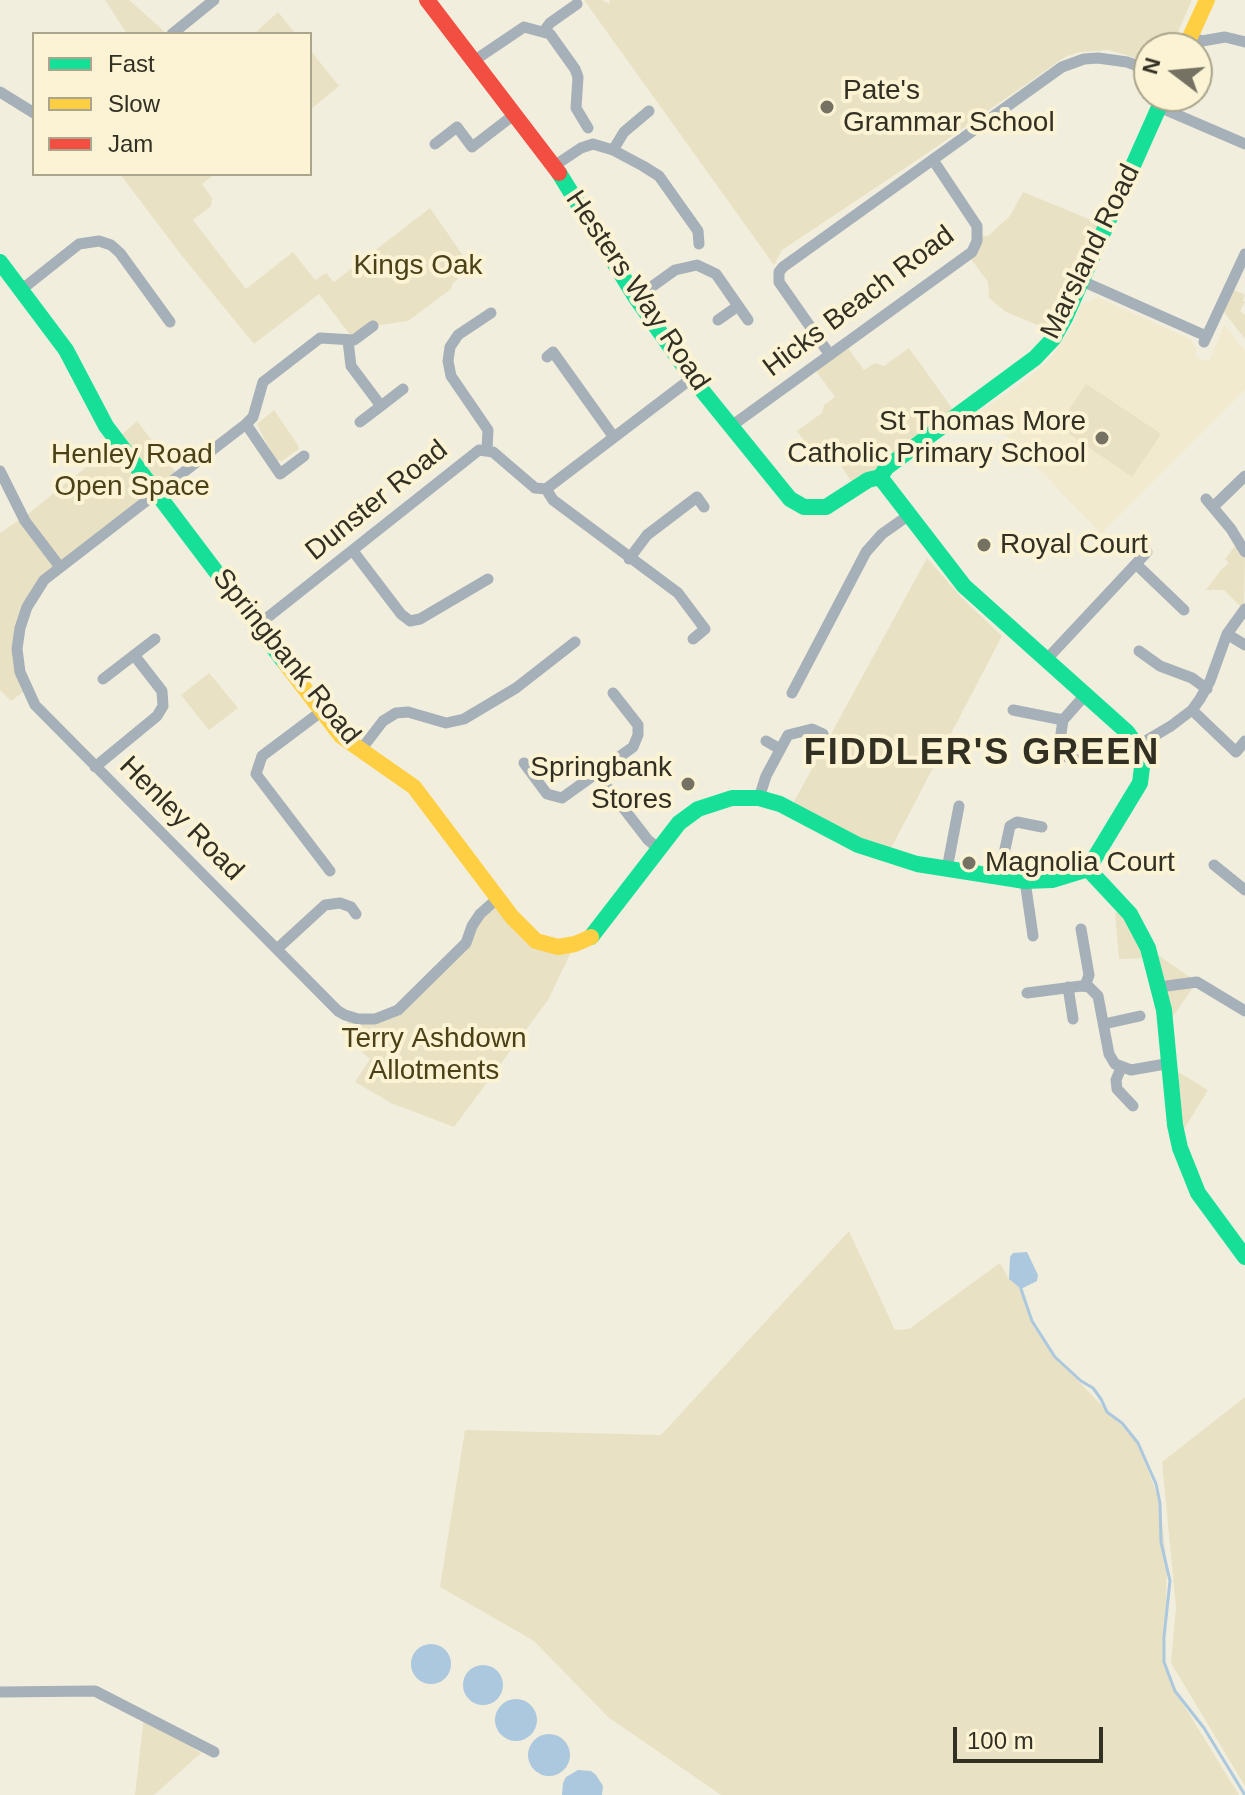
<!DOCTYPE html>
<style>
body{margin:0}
#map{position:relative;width:1245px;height:1795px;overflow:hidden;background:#f2eedd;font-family:Helvetica,sans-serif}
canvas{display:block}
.legend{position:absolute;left:32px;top:32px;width:280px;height:144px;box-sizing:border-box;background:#fbf3d4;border:2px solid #aba58d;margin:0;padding:10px 14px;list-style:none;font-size:24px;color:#322f23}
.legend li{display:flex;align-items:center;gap:16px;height:40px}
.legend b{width:40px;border:2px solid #aba58d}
.north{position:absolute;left:1133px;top:32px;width:80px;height:80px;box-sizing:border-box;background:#fbf3d4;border:2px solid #aba58d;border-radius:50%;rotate:286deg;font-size:22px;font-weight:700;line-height:32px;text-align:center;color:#322f23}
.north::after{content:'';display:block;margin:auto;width:28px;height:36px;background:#757264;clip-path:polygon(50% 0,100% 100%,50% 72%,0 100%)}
.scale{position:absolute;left:953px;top:1727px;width:150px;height:36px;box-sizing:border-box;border:4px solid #322f23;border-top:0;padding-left:10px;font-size:24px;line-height:28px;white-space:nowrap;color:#322f23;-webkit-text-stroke:6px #fbf3d4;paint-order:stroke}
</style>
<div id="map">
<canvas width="1245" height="1795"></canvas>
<ul class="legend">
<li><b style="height:10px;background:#16e098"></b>Fast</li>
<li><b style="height:10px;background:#ffcf43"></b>Slow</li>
<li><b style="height:10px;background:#f24e42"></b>Jam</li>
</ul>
<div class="north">N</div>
<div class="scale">100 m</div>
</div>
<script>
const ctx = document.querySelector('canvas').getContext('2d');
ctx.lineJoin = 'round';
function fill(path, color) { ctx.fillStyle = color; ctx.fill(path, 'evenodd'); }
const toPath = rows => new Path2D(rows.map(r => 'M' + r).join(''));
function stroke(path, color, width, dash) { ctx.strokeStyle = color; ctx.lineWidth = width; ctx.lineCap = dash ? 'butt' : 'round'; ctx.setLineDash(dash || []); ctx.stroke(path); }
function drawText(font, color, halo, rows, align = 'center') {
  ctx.font = font + ' Helvetica,sans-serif'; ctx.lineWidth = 8; ctx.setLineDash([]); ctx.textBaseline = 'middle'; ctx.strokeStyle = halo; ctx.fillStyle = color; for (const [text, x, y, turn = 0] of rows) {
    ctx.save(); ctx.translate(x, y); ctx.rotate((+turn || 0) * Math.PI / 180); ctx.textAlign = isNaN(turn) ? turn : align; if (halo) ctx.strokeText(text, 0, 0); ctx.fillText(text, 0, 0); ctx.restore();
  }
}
fill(toPath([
 [1097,297,1190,339,1196,348,1196,357,1209,362,1224,325,1245,351,1245,390,1101,534,982,410,1023,382,1050,359,1071,328,1081,304]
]), '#f1eace');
fill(toPath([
 [105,0,129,0,164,31,160,34,127,34],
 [584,0,602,0,610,4,610,0,1192,0,1171,48,1149,48,1149,62,1109,50,1080,52,1065,57,929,152,782,250,774,265],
 [278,12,296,34,254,34],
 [310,50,339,86,310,110],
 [120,174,215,174,202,184,212,198,211,206,193,220,246,289,293,252,315,280,326,273,334,282,430,208,464,257,467,271,453,283,451,289,408,321,373,326,354,340,319,294,254,344,182,256],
 [1023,192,1106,226,1057,333,1006,312,989,298,988,282,968,255,978,235,988,236,1010,216],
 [1234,290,1245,295,1243,300,1245,302,1240,311,1245,315,1245,339,1224,312],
 [845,344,864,370,875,363,884,366,909,348,957,415,856,488,831,451,818,459,797,431,822,413,824,405,835,397,813,367],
 [1086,384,1161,434,1132,477,1058,426],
 [274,410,298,445,299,449,282,461,275,460,257,424],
 [137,421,179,476,52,573,20,628,26,690,11,701,0,690,0,533,28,514,90,464,94,468,101,463,97,457],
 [1239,541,1245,552,1244,610,1224,590,1206,590,1220,571,1229,563,1225,559],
 [927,558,961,597,1002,636,887,856,790,809],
 [209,673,238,708,209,730,181,695],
 [498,898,523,930,575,944,548,1000,454,1127,391,1103,355,1082,370,1059,341,1033,351,1017,364,1020,410,999],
 [1127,910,1148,948,1197,982,1166,1026,1151,958,1119,959,1115,913],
 [1172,1068,1208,1090,1178,1139],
 [849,1231,895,1330,909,1329,1000,1263,1009,1279,1021,1289,1036,1329,1055,1357,1138,1443,1160,1503,1167,1567,1164,1662,1175,1691,1239,1795,721,1795,608,1717,534,1641,440,1587,465,1430,661,1435],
 [1245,1397,1245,1786,1171,1663,1176,1607,1162,1462],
 [144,1717,201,1753,154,1795,135,1795]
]), '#e9e1c3');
fill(toPath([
 [1027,1252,1038,1275,1037,1281,1021,1289,1009,1279,1010,1257,1013,1253],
 '411 1664a20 20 0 1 1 40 0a20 20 0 1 1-40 0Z',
 '463 1685a20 20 0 1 1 40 0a20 20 0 1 1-40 0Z',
 '495 1720a21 21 0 1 1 42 0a21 21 0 1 1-42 0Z',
 '528 1755a21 21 0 1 1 42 0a21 21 0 1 1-42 0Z',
 [578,1770,591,1771,596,1775,603,1786,602,1795,562,1795,563,1783,566,1777]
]), '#abc8de');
stroke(toPath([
 [1021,1289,1032,1321,1055,1357,1081,1381,1093,1388,1101,1399,1107,1412,1122,1423,1138,1443,1156,1484,1160,1503,1161,1542,1170,1581,1164,1637,1164,1662,1175,1691,1204,1728,1245,1795]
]), '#abc8de', 3);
stroke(toPath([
 [544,31,550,23,577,4],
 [172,34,214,0],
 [1190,36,1202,41,1225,37,1245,42],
 [475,60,524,27,550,34,575,69,578,77,576,108,588,128],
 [0,92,34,113],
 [1159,107,1245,144],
 [435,144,457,127,472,147,515,114],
 [613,150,624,132,649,111],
 [554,166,581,148,593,144,613,150,643,166,659,176,698,231,699,244],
 [1082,281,1206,336],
 [21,290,79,244,99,241,111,245,120,253,170,322],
 [636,298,675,270,697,265,716,274,748,320],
 [718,320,738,306],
 [373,326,354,340,320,338,263,382,253,417,246,424,44,580,27,607,20,628,17,649,20,672,35,705,338,1011,345,1015,358,1019,375,1019,398,1010,466,943,472,926,480,914,498,898],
 [348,341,351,366,381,406,403,389],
 [1204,342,1245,254],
 [830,355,779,282,779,272,783,267,1062,67,1084,59,1098,58,1127,62,1149,70],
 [547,357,553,352,613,436],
 [360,422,381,406],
 [246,424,280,474,304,456],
 [730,427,972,252,977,241,977,226,933,160],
 [487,449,488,430,451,376,448,361,450,347,458,335,491,313],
 [0,471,25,521,60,567],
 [546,489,553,500,678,593,705,629,693,639],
 [546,489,692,378],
 [1206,499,1231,529,1245,552],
 [1214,506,1245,476],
 [353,551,401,614,410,621,420,619,488,579],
 [629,559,647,535,697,497,704,507],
 [1137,565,1184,610],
 [258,625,479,450,493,452,535,488,546,489],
 [1227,634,1245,645],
 [1139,651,1160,666,1192,678,1207,689],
 [1046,660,1147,552],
 [103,679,155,639],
 [792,693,866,552,882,534,909,515],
 [1013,710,1063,720,1086,694],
 [1192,710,1236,752,1245,741],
 [322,711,262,756,256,774,330,871],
 [1063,720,1058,754,1077,760],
 [766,741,780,749],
 [1137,746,1171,726,1192,710,1200,699,1210,681,1227,634,1245,609],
 [360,751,383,721,396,713,408,712,446,723,464,719,516,688,575,642],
 [524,763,547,794,562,798,633,747,638,735,638,725,613,693],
 [95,767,157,716,163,706,162,691,134,655],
 [597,774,648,840,658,848],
 [759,798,766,776,788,735,812,729,823,734],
 [1214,865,1245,890],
 [947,869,959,806],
 [999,877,1010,826,1017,822,1042,827],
 [1025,881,1033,936],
 [1081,929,1089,975,1085,986],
 [277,949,325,905,340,903,351,907,356,914],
 [1068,987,1073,1019],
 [1159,987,1197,982,1245,1011],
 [1027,993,1081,986,1089,987,1098,996,1109,1054,1115,1064,1131,1070,1171,1063],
 [1104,1024,1140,1016],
 [1121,1068,1116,1080,1117,1089,1133,1106],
 [0,1692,95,1691,214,1752]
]), '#a6b0b8', 11);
stroke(toPath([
 [559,173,636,298,692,378,790,499,804,507,826,507,868,480,880,477],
 [0,262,66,350,106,426,285,663],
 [880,477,964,586,1127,732,1137,746,1142,767,1140,783,1088,869],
 [880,477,887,467,1035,358,1053,339,1065,318,1164,96],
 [1088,869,1130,914,1148,948,1164,1010,1175,1125,1180,1148,1198,1193,1245,1257],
 [591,937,679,823,698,809,732,798,759,798,780,804,858,845,917,864,1025,881,1052,880,1088,869]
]), '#16e098', 16);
stroke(toPath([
 [1185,48,1207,0],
 [285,663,341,736,414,787,512,917,536,941,558,947,575,944,591,937]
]), '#ffcf43', 16);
stroke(toPath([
 [427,0,559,173]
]), '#f24e42', 16);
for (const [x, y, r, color] of [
 [827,107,8,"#757264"],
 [1102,438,8,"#757264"],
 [984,545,8,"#757264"],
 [688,784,8,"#757264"],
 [969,863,8,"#757264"]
]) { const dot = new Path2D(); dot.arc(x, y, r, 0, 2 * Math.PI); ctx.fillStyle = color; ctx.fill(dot); stroke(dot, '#fbf3d4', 3); }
drawText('28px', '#322f23', '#fbf3d4', [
 ["Pate's",843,91],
 ["Grammar School",843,123],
 ["St Thomas More",1086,422,"right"],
 ["Catholic Primary School",1086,454,"right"],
 ["Royal Court",1000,545],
 ["Springbank",672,768,"right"],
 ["Stores",672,800,"right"],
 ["Magnolia Court",985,863]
], 'left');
drawText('28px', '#322f23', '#fbf3d4', [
 ["Marsland Road",1091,252,-64],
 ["Hesters Way Road",637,291,56],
 ["Hicks Beach Road",859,302,-37],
 ["Dunster Road",377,501,-39],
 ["Springbank Road",286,657,51],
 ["Henley Road",181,819,45]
]);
drawText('28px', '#4b4016', '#fbf3d4', [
 ["Kings Oak",418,266],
 ["Henley Road",132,455],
 ["Open Space",132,487],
 ["Terry Ashdown",434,1039],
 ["Allotments",434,1071]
]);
ctx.letterSpacing = '2px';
drawText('bold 36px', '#322f23', '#fbf3d4', [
 ["FIDDLER'S GREEN",982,754]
]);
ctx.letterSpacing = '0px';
</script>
